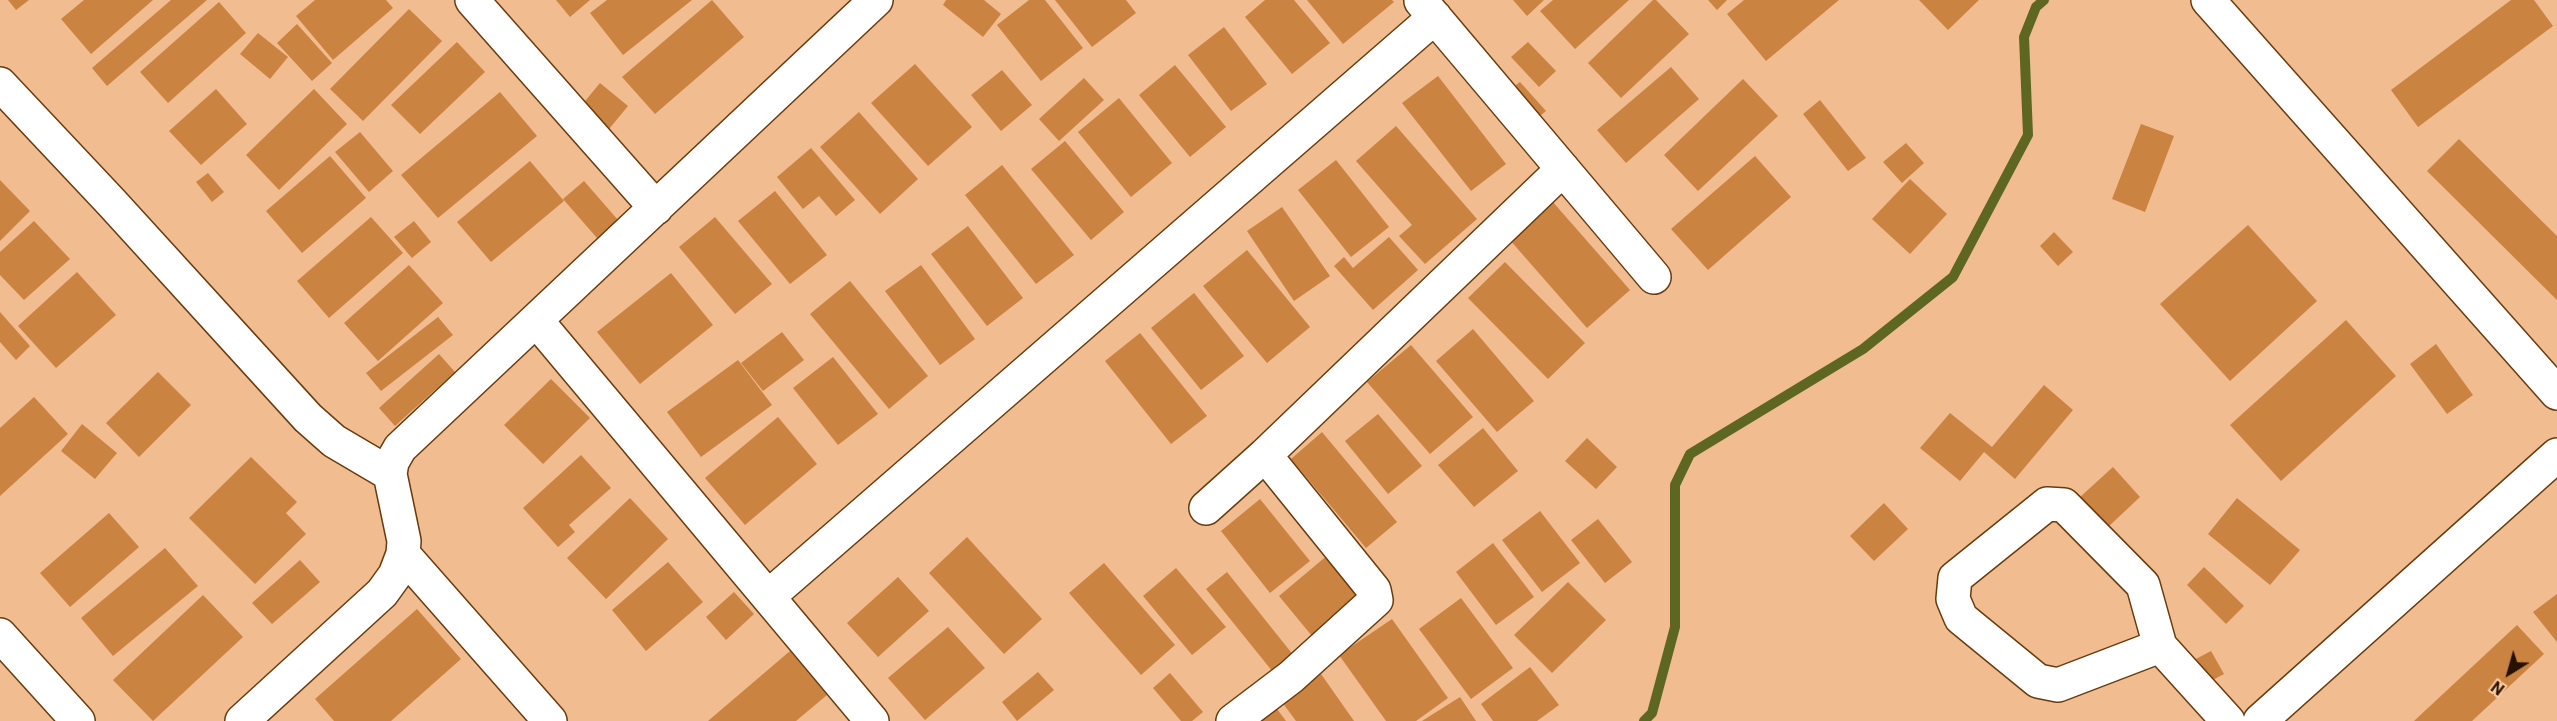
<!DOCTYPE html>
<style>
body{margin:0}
#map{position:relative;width:2557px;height:721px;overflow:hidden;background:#f1bc90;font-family:Roboto,sans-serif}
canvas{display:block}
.north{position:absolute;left:2479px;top:643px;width:60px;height:60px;-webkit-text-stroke:4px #ffc99d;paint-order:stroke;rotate:217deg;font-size:16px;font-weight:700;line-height:24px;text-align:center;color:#251202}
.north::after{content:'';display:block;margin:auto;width:21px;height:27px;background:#251202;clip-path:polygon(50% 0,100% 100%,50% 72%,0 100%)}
</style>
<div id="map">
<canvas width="2557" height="721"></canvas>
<div class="north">N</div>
</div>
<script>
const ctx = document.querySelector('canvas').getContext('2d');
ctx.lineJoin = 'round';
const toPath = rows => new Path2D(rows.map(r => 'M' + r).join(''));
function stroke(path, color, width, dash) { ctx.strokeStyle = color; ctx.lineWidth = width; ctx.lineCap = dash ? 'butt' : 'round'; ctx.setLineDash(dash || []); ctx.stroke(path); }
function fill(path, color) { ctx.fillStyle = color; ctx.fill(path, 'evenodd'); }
stroke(toPath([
 [1644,721,1652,713,1675,627,1675,485,1690,454,1863,349,1953,277,2028,135,2024,37,2036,7,2044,0]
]), '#5e6722', 10);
fill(toPath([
 [8,0,29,0,16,10],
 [84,0,153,0,91,54,61,19],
 [171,0,207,0,107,86,92,68],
 [315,0,386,0,393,8,333,60,296,16],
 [556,0,590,0,570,17],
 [607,0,692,0,623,55,590,13],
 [712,0,744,37,655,114,622,77],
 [946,0,984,0,1001,14,983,37,943,5],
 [1029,0,1045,0,1083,48,1041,81,997,25],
 [1055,0,1126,0,1136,13,1092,47],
 [1265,0,1294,0,1330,43,1292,74,1245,17],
 [1307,0,1392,0,1394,2,1343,44],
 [1513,0,1544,0,1527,16],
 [1553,0,1629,0,1575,49,1540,11],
 [1653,0,1656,0,1689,34,1621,98,1588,63],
 [1708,0,1727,0,1717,10],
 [1744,0,1839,0,1766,61,1727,14],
 [1919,0,1979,0,1948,30],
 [2511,0,2534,0,2553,26,2418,127,2391,90],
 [219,2,246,33,168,103,140,72],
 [409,9,442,41,363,121,330,89],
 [297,24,332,63,312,81,277,43],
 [1224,27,1267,84,1231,111,1188,55],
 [258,33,288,57,270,79,240,54],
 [457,42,485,72,420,134,391,105],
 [1528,42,1556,71,1539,87,1511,57],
 [915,64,972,127,928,166,871,103],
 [1175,65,1226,127,1190,157,1139,95],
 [1671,67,1699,99,1626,163,1597,130],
 [1002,70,1032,105,1001,131,971,95],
 [1438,76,1506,164,1471,191,1402,103],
 [1084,78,1104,100,1059,141,1039,119],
 [1743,79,1778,116,1698,191,1664,155],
 [1520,82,1546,111,1533,122,1507,92],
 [600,83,628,106,609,129,581,106],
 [216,89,247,124,201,165,169,131],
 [314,89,347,124,279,190,246,155],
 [500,92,537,136,438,218,401,175],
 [1119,98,1172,163,1131,197,1078,132],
 [1820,100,1866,158,1848,171,1803,114],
 [859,112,918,179,880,214,820,147],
 [2141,124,2174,136,2145,212,2112,199],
 [1396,126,1477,219,1425,264,1399,236,1412,225,1356,161],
 [360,132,393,171,369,192,335,152],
 [2459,139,2557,236,2557,300,2427,171],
 [1065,141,1124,212,1091,240,1031,169],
 [1906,143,1924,163,1902,183,1883,162],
 [811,148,855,200,836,216,819,196,803,209,777,177],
 [330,156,366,198,302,253,266,211],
 [1755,156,1791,197,1708,270,1671,229],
 [1336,160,1389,227,1351,257,1298,190],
 [530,161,564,201,491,262,457,222],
 [1002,165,1074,255,1036,284,965,195],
 [208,173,224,192,212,202,196,182],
 [1910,179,1947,214,1910,254,1872,219],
 [0,180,30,211,0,241],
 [584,181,618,220,597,238,563,199],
 [775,191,827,255,790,284,738,221],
 [1552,201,1630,290,1587,328,1509,239],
 [1282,207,1330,276,1294,301,1247,231],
 [371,217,403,253,329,318,297,281],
 [715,217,772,284,735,314,679,247],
 [34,221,70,259,24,300,0,275,0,252],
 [414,221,431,242,412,258,394,237],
 [2248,225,2317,301,2230,381,2160,304],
 [968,226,1023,298,987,326,931,254],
 [2054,232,2073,252,2058,266,2040,246],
 [1389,237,1418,270,1373,310,1334,266,1344,257,1353,268],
 [1247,250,1310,327,1267,363,1203,286],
 [1505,262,1585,343,1548,379,1468,298],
 [409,265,443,303,378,361,344,323],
 [921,265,975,339,940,365,885,291],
 [77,272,116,315,56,368,18,326],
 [671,273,713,325,640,384,597,332],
 [850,281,928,376,889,409,810,314],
 [1194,293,1244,356,1201,390,1151,328],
 [0,312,30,346,16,360,0,342],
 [438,317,453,335,381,391,366,373],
 [2346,320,2396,376,2281,481,2230,425],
 [1473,329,1534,401,1497,432,1436,361],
 [782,332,804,360,763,391,741,363],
 [1140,333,1207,416,1171,444,1105,361],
 [2436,344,2473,395,2447,414,2410,364],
 [1411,345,1473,417,1430,454,1367,382],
 [439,354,455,372,395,426,379,408],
 [833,357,878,414,838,445,793,388],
 [738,360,772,405,701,457,667,412],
 [158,372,191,405,139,457,106,423],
 [551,379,590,418,543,464,504,425],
 [2044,385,2073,410,2015,479,1984,452,1960,481,1920,448,1950,413,1992,447],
 [34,397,68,434,0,496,0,428],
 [1378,414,1422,466,1388,494,1345,441],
 [778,417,817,464,745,525,705,478],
 [82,424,117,453,95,479,61,451],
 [1483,428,1518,471,1474,507,1438,465],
 [1322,432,1397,522,1366,548,1291,459],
 [1587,438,1617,467,1596,489,1565,461],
 [581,455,611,488,569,525,575,532,558,547,523,508],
 [251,457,297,502,286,513,306,534,255,584,189,518],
 [2113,467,2140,497,2107,528,2079,498],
 [630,498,668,539,606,599,567,558],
 [2237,498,2300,550,2270,585,2208,534],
 [1260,499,1310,561,1270,593,1221,531],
 [1884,503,1908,529,1874,561,1850,536],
 [1540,511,1580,563,1542,592,1502,540],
 [109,513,139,547,70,607,40,573],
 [1598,519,1632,562,1605,583,1571,540],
 [967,537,1042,619,1004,654,929,573],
 [1493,543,1534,597,1496,625,1456,572],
 [165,548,198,586,113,656,81,618],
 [1329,554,1362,594,1312,636,1279,596],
 [300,560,320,582,272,624,252,603],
 [668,562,703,602,646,651,612,610],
 [1104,563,1175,645,1141,675,1069,593],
 [2204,567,2244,606,2226,624,2187,585],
 [1176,568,1226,627,1192,655,1143,596],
 [1227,572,1298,661,1277,677,1206,589],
 [898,577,929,611,878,657,847,623],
 [1568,582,1606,620,1552,673,1514,635],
 [734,592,754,614,726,640,706,617],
 [2557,594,2557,642,2533,612],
 [203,595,243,637,153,721,113,680],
 [1461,598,1513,668,1471,699,1419,629],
 [417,609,461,659,391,721,334,721,315,699],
 [1392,619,1448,698,1416,721,1386,721,1339,655],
 [2517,625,2544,654,2472,721,2414,721],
 [948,627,985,668,925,720,888,678],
 [790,651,827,695,796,721,708,721],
 [2211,651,2224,674,2207,683,2194,660],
 [1530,667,1559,705,1537,721,1493,721,1481,704],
 [1038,672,1054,690,1017,721,1002,702],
 [1170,673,1203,712,1192,721,1181,721,1153,688],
 [1321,674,1354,721,1296,721,1282,702],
 [1460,697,1476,721,1422,721],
 [1271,701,1286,721,1244,721]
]), '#ca8341');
const minor = toPath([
 [472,0,656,208],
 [2208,0,2557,393],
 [1421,1,1654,277],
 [0,84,112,203,308,418,334,441,390,474],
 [536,320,872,721],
 [1206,508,1265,455,1563,169],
 [403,554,550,721],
 [769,596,1435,17],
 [0,635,78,721],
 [2160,646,2058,685,2038,681,1961,618,1953,599,1955,578,2047,504,2064,505,2143,585,2160,646,2228,721],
 [242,721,382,593,395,575,403,554,404,541,390,474,392,462,400,448,876,0],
 [1233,721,1291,677,1376,600,1374,590,1265,455],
 [2260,721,2557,455]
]);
stroke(minor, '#683c0e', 36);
stroke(minor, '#fff', 33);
</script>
